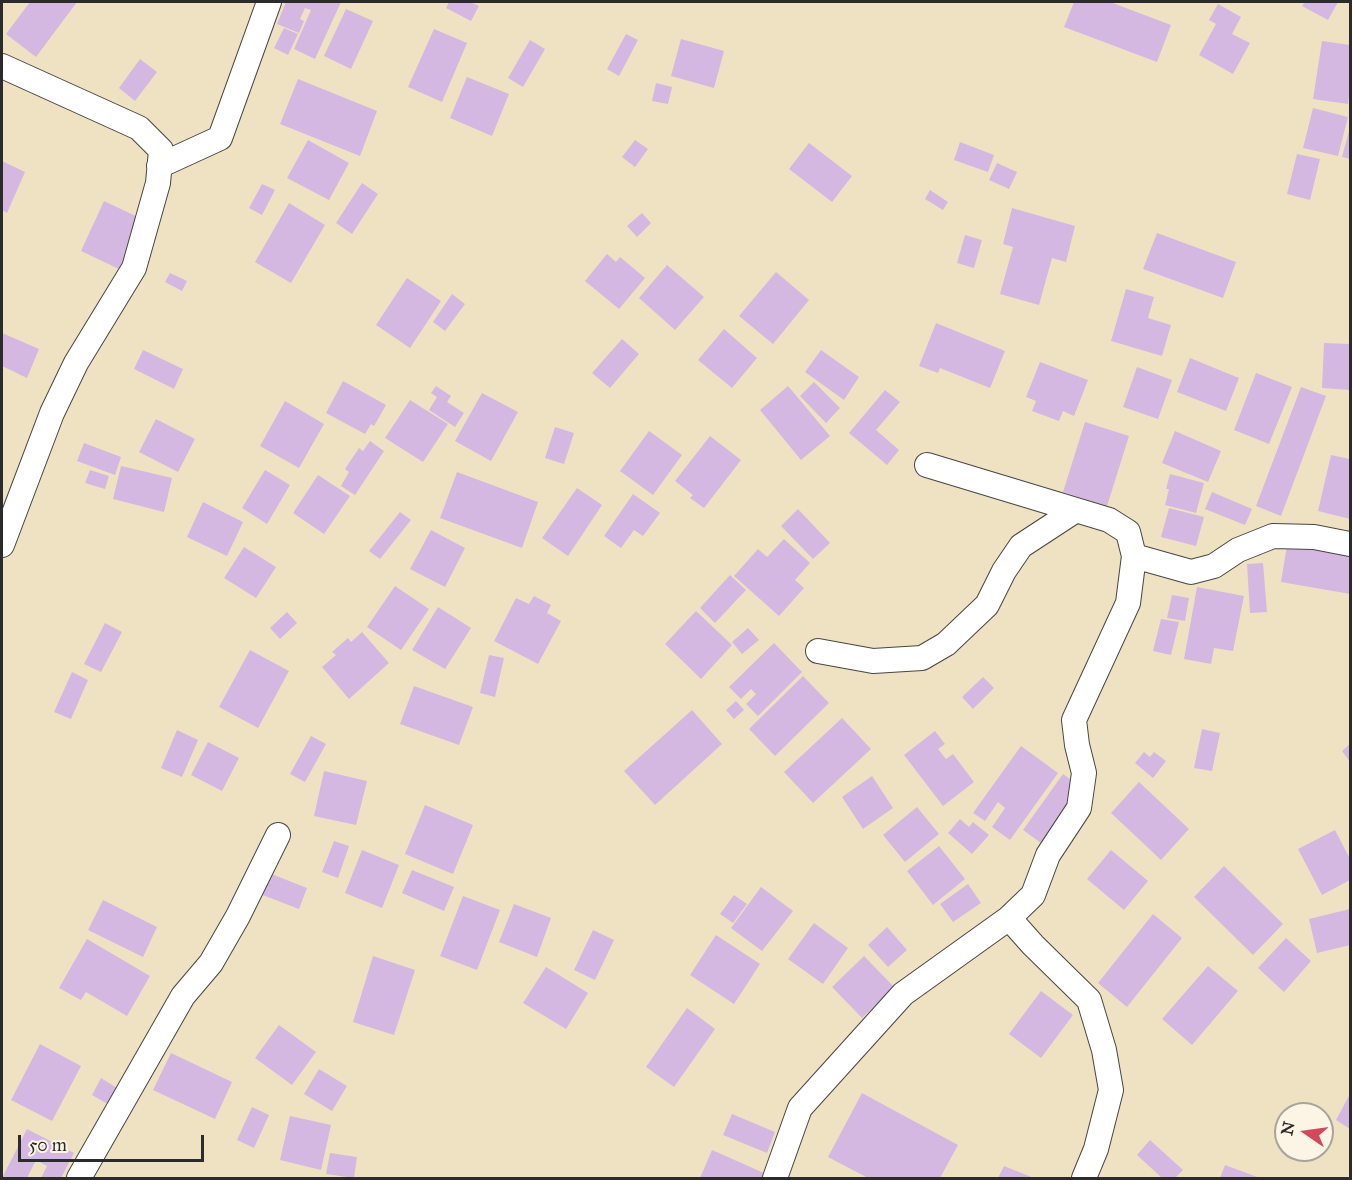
<!DOCTYPE html>
<style>
body{margin:0}
#map{position:relative;width:1352px;height:1180px;overflow:hidden;background:#efe2c2;font-family:"IM FELL Great Primer",serif}
canvas{display:block}
.frame{position:absolute;inset:0;border:3px solid #2b2b2b;pointer-events:none}
.north{position:absolute;left:1274px;top:1102px;width:60px;height:60px;box-sizing:border-box;background:#fcf5e5;border:2px solid #a8a49b;border-radius:50%;rotate:283deg;font-size:16px;font-weight:700;line-height:24px;text-align:center;color:#2b2b2b}
.north::after{content:'';display:block;margin:auto;width:21px;height:27px;background:#d1495b;clip-path:polygon(50% 0,100% 100%,50% 72%,0 100%)}
.scale{position:absolute;left:18px;top:1135px;width:186px;height:27px;box-sizing:border-box;border:3px solid #2b2b2b;border-top:0;padding-left:8px;font-size:18px;line-height:21px;white-space:nowrap;color:#2b2b2b;-webkit-text-stroke:4px #fcf5e5;paint-order:stroke}
</style>
<div id="map">
<canvas width="1352" height="1180"></canvas>
<div class="frame"></div>
<div class="north">N</div>
<div class="scale">50 m</div>
</div>
<script>
const ctx = document.querySelector('canvas').getContext('2d');
ctx.lineJoin = 'round';
function fill(path, color) { ctx.fillStyle = color; ctx.fill(path, 'evenodd'); }
const toPath = rows => new Path2D(rows.map(r => 'M' + r).join(''));
function stroke(path, color, width, dash) { ctx.strokeStyle = color; ctx.lineWidth = width; ctx.lineCap = dash ? 'butt' : 'round'; ctx.setLineDash(dash || []); ctx.stroke(path); }
fill(toPath([
 [30,2,77,2,36,57,6,34],
 [286,2,341,2,315,59,294,49,311,10,305,8,300,19,304,21,299,33,277,24],
 [449,2,470,2,479,6,471,21,446,8],
 [1074,2,1110,2,1171,25,1157,62,1064,27],
 [1305,2,1338,2,1328,20,1302,6],
 [1218,4,1241,17,1232,34,1250,43,1233,74,1199,55,1216,24,1209,20],
 [346,9,373,21,351,69,324,56],
 [284,28,298,34,288,55,274,48],
 [434,29,467,43,442,102,408,87],
 [626,34,638,40,619,76,607,69],
 [681,39,724,51,714,88,671,76],
 [530,40,545,49,523,87,508,78],
 [1322,41,1350,45,1350,86,1348,104,1313,99],
 [140,59,157,72,135,101,119,88],
 [467,77,509,94,492,136,450,118],
 [298,79,377,111,360,156,280,124],
 [656,83,672,87,668,104,652,101],
 [1313,108,1348,117,1338,156,1303,148],
 [1350,127,1350,159,1342,157],
 [308,140,349,163,329,200,287,178],
 [635,140,648,149,635,167,622,157],
 [960,142,994,155,988,172,954,160],
 [809,143,852,176,832,202,789,169],
 [1297,154,1320,159,1310,200,1287,194],
 [2,161,25,172,7,213,2,210],
 [997,163,1017,172,1009,189,989,180],
 [362,183,378,194,352,234,336,223],
 [262,184,275,190,262,215,249,208],
 [930,190,948,202,943,210,925,199],
 [104,201,144,220,121,270,81,251],
 [289,203,325,225,291,283,255,262],
 [1012,208,1075,226,1066,262,1052,258,1039,305,1000,294,1013,247,1003,244],
 [642,213,651,223,637,237,627,226],
 [1157,233,1236,262,1223,298,1143,269],
 [965,235,982,240,974,268,957,263],
 [607,254,616,262,620,257,645,278,619,309,585,281],
 [667,265,704,297,675,330,639,298],
 [776,272,809,300,773,344,739,316],
 [170,273,187,281,182,291,165,282],
 [407,278,441,301,410,348,376,325],
 [1126,289,1154,297,1148,318,1171,325,1162,356,1111,341],
 [452,294,465,304,445,331,433,322],
 [936,323,1005,351,990,388,940,368,938,373,919,366],
 [724,329,757,358,732,388,698,360],
 [2,333,39,349,27,378,2,366],
 [622,339,639,354,610,388,592,373],
 [1324,343,1350,344,1350,390,1322,388],
 [143,350,183,369,174,389,134,369],
 [821,350,859,377,844,400,805,372],
 [1190,358,1239,378,1226,411,1177,392],
 [1040,362,1088,380,1074,416,1063,411,1059,421,1032,411,1036,401,1026,397],
 [1137,367,1172,380,1158,419,1123,407],
 [1256,373,1292,387,1269,444,1234,430],
 [343,381,386,405,374,426,371,424,365,434,326,413],
 [814,382,840,408,826,423,800,396],
 [436,386,451,396,447,402,464,413,455,427,429,410,437,397,431,393],
 [788,386,830,436,801,460,760,410],
 [1301,387,1326,396,1281,516,1256,506],
 [885,390,900,402,876,430,899,450,887,465,849,433],
 [482,393,518,412,491,461,455,441],
 [410,400,448,424,423,462,385,438],
 [285,401,324,424,299,468,260,446],
 [156,419,195,439,178,472,139,452],
 [1085,422,1129,436,1107,506,1063,492],
 [555,427,574,433,564,464,545,458],
 [649,431,682,455,653,495,620,471],
 [1175,431,1221,451,1208,482,1162,463],
 [710,436,741,460,704,508,690,498,693,495,675,481],
 [370,441,384,451,355,495,341,486,349,472,345,469,359,448,363,451],
 [84,443,121,457,115,475,77,461],
 [1331,455,1350,459,1350,519,1318,511],
 [121,466,172,478,164,512,113,499],
 [90,470,109,476,105,489,85,483],
 [265,470,290,485,267,524,242,508],
 [457,472,538,502,522,548,440,518],
 [1170,474,1204,483,1196,513,1165,505,1169,489,1166,489],
 [318,475,350,496,324,534,293,513],
 [577,488,602,505,568,556,542,538],
 [1212,492,1252,509,1245,525,1205,509],
 [633,494,660,513,643,536,634,530,621,548,604,536],
 [203,502,243,522,227,556,187,537],
 [1169,508,1204,517,1196,546,1161,537],
 [798,509,830,543,813,559,781,526],
 [400,512,411,520,380,559,369,551],
 [431,530,465,548,445,587,410,569],
 [784,539,810,563,795,580,804,588,779,616,734,576,758,549,767,557],
 [1288,539,1350,549,1350,594,1281,582],
 [244,547,276,567,256,598,224,578],
 [1263,563,1267,612,1250,613,1247,564],
 [730,575,746,590,715,623,700,608],
 [395,586,429,609,401,650,367,627],
 [1197,587,1244,596,1233,651,1214,648,1211,664,1184,659],
 [1172,595,1189,598,1185,621,1167,618],
 [534,596,551,605,547,613,561,621,538,664,494,641,516,598,529,604],
 [438,607,471,628,445,669,412,650],
 [696,611,732,645,701,679,665,644],
 [287,612,297,623,280,639,270,628],
 [1161,619,1179,622,1171,655,1153,651],
 [105,623,122,632,101,672,84,664],
 [748,628,759,640,742,654,732,642],
 [362,632,389,663,349,699,322,667,336,655,332,652,348,638,351,642],
 [774,643,802,672,758,716,746,704,756,694,751,689,741,699,729,687],
 [250,650,289,671,258,728,219,707],
 [489,655,504,658,495,697,480,693],
 [72,672,88,680,71,719,54,712],
 [803,676,829,703,775,756,749,729],
 [983,677,994,688,973,709,962,697],
 [414,686,473,707,459,745,400,724],
 [736,701,744,710,734,719,726,710],
 [692,710,722,744,655,805,624,771],
 [842,718,871,749,813,803,784,772],
 [1202,729,1220,733,1212,771,1194,768],
 [177,730,198,740,182,777,161,768],
 [935,731,945,744,938,749,946,759,953,754,974,782,943,806,904,755],
 [311,736,326,744,305,782,290,774],
 [208,742,239,758,222,791,191,775],
 [1350,744,1350,762,1342,751],
 [1021,746,1058,773,1010,840,992,827,1005,808,998,802,985,821,973,813],
 [1144,752,1150,757,1154,752,1166,761,1153,778,1135,763],
 [324,771,367,781,356,825,314,816],
 [1063,774,1081,787,1041,843,1023,830],
 [872,776,893,808,863,829,842,797],
 [1139,782,1189,829,1161,860,1111,813],
 [425,805,473,825,453,874,405,854],
 [917,807,939,834,905,862,883,835],
 [960,819,969,827,973,822,989,835,972,854,948,833],
 [1335,830,1350,859,1350,880,1322,895,1298,849],
 [334,841,349,846,338,878,322,872],
 [939,846,965,879,933,905,907,871],
 [362,850,399,865,382,908,345,893],
 [1111,850,1148,881,1124,910,1087,879],
 [1224,866,1283,924,1253,955,1194,897],
 [412,870,454,887,444,911,402,893],
 [269,873,307,888,299,909,260,894],
 [968,884,981,903,953,922,940,904],
 [761,887,793,911,762,951,731,928],
 [734,895,747,904,733,923,720,914],
 [463,896,500,910,477,970,440,956],
 [103,900,157,927,143,957,88,930],
 [514,904,551,918,537,957,499,942],
 [1350,909,1350,945,1317,953,1309,919],
 [1153,914,1182,938,1127,1007,1098,983],
 [814,923,848,948,823,984,788,959],
 [887,927,907,950,888,967,868,945],
 [593,930,614,940,595,980,574,970],
 [716,935,760,964,734,1004,690,975],
 [1286,938,1311,961,1284,992,1258,968],
 [87,939,150,976,127,1016,86,992,81,1000,59,988],
 [373,956,415,970,394,1035,353,1022],
 [864,956,894,987,862,1018,832,987],
 [1208,966,1238,991,1192,1045,1162,1019],
 [546,967,588,993,566,1029,523,1003],
 [1041,991,1073,1015,1041,1058,1009,1034],
 [687,1008,715,1029,674,1087,646,1067],
 [279,1025,316,1052,292,1085,255,1058],
 [40,1044,81,1066,52,1121,11,1100],
 [171,1053,232,1082,215,1119,153,1090],
 [319,1069,347,1086,332,1111,304,1094],
 [101,1078,120,1090,111,1106,92,1095],
 [862,1093,958,1145,940,1178,868,1178,828,1157],
 [1350,1094,1350,1129,1336,1120],
 [252,1107,269,1115,254,1148,237,1140],
 [732,1114,775,1132,767,1153,723,1135],
 [290,1116,331,1125,321,1170,280,1160],
 [27,1129,74,1153,61,1178,41,1178,47,1166,36,1160,27,1178,2,1178],
 [1150,1140,1183,1170,1175,1178,1162,1178,1137,1155],
 [712,1150,764,1173,762,1178,700,1178],
 [330,1153,357,1157,354,1178,326,1174],
 [1225,1165,1260,1178,1220,1178],
 [1004,1166,1034,1178,998,1178]
]), '#d4b8e2');
const street = toPath([
 [2,66,139,128,161,150,158,183,134,268,76,363,52,413,2,545],
 [159,166,220,138,269,2],
 [927,465,1109,520,1128,532,1134,556,1128,603,1074,720,1077,745,1084,773,1079,808,1048,855,1033,895,1009,918,1033,945,1089,1000,1104,1050,1111,1090,1096,1149,1084,1178],
 [1134,556,1191,572,1214,566,1238,550,1273,536,1314,537,1350,544],
 [818,651,873,661,922,658,946,644,987,605,1004,571,1021,546,1076,510],
 [79,1178,183,996,211,963,238,916,278,835],
 [775,1178,800,1108,903,994,1009,918]
]);
stroke(street, '#484642', 26);
stroke(street, '#fff', 24);
</script>
